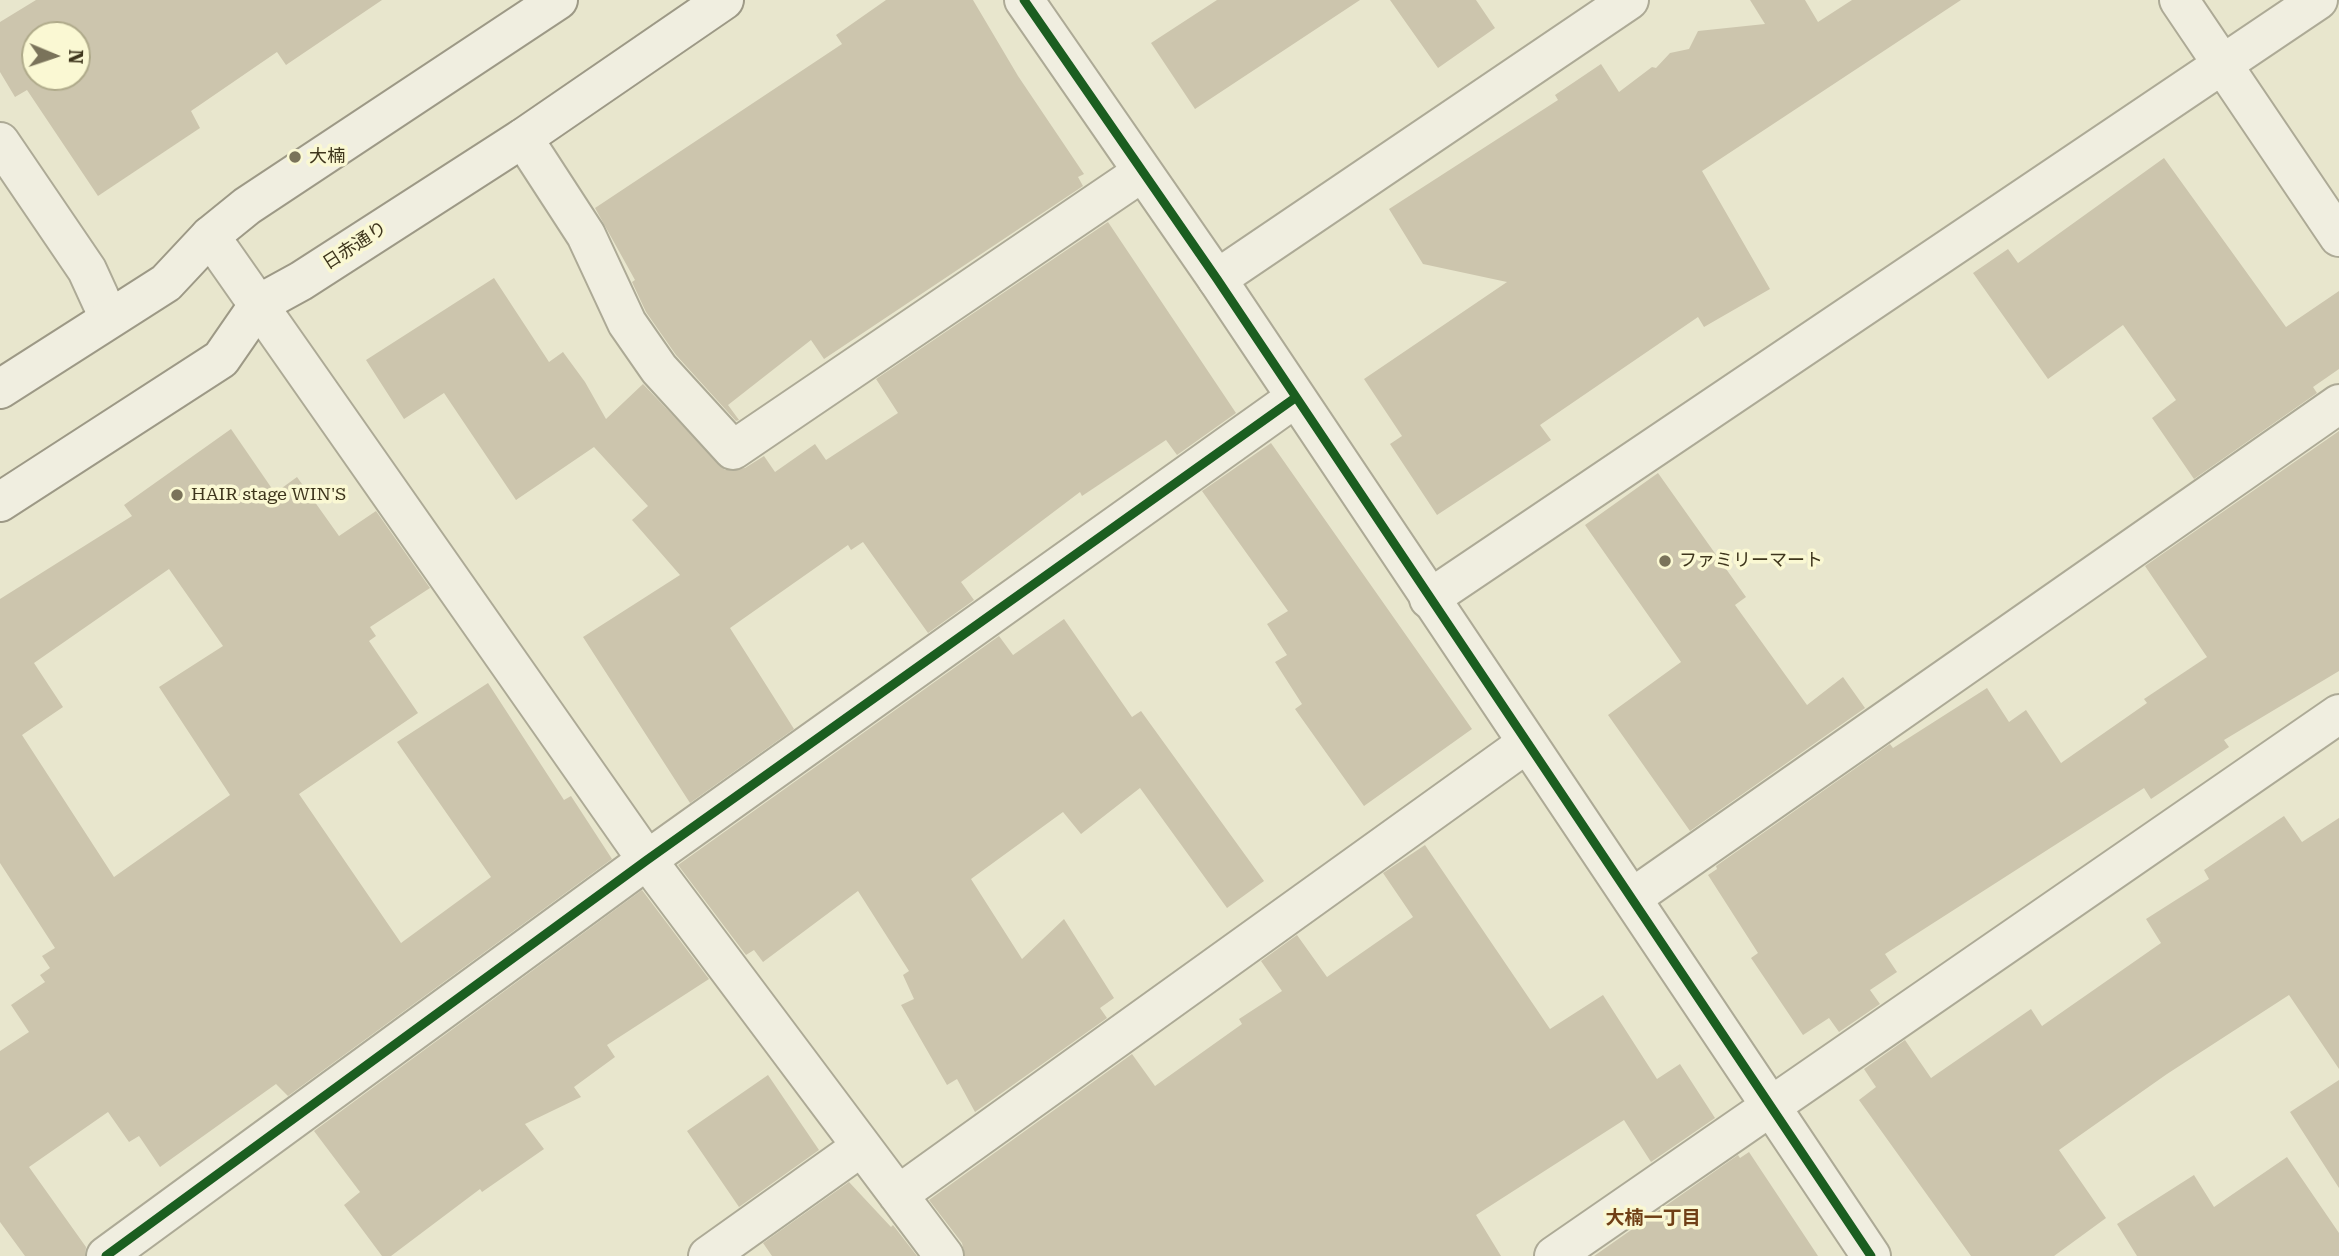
<!DOCTYPE html>
<meta charset="utf-8">
<style>
body{margin:0}
#map{position:relative;width:2339px;height:1256px;overflow:hidden;background:#e8e6cd;font-family:"Roboto Serif",serif}
canvas{display:block}
.north{position:absolute;left:21px;top:21px;width:70px;height:70px;box-sizing:border-box;background:#faf8d3;border:2px solid #afaa8a;border-radius:50%;rotate:92deg;font-size:19px;font-weight:700;line-height:28px;text-align:center;color:#3e351c}
.north::after{content:'';display:block;margin:auto;width:24px;height:32px;background:#7a735a;clip-path:polygon(50% 0,100% 100%,50% 72%,0 100%)}
</style>
<div id="map">
<canvas width="2339" height="1256"></canvas>
<div class="north">N</div>
</div>
<script>
const ctx = document.querySelector('canvas').getContext('2d');
ctx.lineJoin = 'round';
function fill(path, color) { ctx.fillStyle = color; ctx.fill(path, 'evenodd'); }
const toPath = rows => new Path2D(rows.map(r => 'M' + r).join(''));
function stroke(path, color, width, dash) { ctx.strokeStyle = color; ctx.lineWidth = width; ctx.lineCap = dash ? 'butt' : 'round'; ctx.setLineDash(dash || []); ctx.stroke(path); }
function drawText(font, color, halo, rows, align = 'center') {
  ctx.font = font + ' "Roboto Serif","Noto Sans JP",serif'; ctx.lineWidth = 7; ctx.setLineDash([]); ctx.textBaseline = 'middle'; ctx.strokeStyle = halo; ctx.fillStyle = color; for (const [text, x, y, turn = 0] of rows) {
    ctx.save(); ctx.translate(x, y); ctx.rotate((+turn || 0) * Math.PI / 180); ctx.textAlign = isNaN(turn) ? turn : align; if (halo) ctx.strokeText(text, 0, 0); ctx.fillText(text, 0, 0); ctx.restore();
  }
}
fill(toPath([
 [36,0,382,0,286,65,277,52,191,111,200,128,98,196,27,90,15,97,0,72,0,22],
 [35,35,77,35,77,77,35,77],
 [886,0,973,0,1018,76,1084,174,1078,177,1083,186,824,359,811,340,728,405,739,420,736,421,676,355,646,312,632,282,635,280,595,208,842,44,836,35],
 [1217,0,1360,0,1195,109,1151,43],
 [1390,0,1476,0,1495,28,1438,68],
 [1750,0,1805,0,1818,22,1852,0,1961,0,1702,171,1770,289,1704,327,1698,317,1540,425,1551,440,1437,515,1390,444,1402,436,1364,379,1507,282,1423,264,1389,209,1558,100,1555,95,1601,64,1619,92,1652,67,1656,68,1670,53,1689,49,1698,31,1765,24],
 [2164,158,2286,327,2339,291,2339,369,2313,387,2317,393,2194,479,2152,418,2176,400,2123,325,2048,379,1973,273,2008,249,2018,263],
 [1108,222,1236,413,1177,455,1166,440,1082,496,1080,492,961,582,974,600,928,633,863,542,851,550,848,545,730,628,794,729,690,803,583,637,680,575,632,520,648,506,594,447,516,500,444,393,404,419,366,360,494,278,549,362,563,352,585,382,606,419,643,384,725,470,745,468,764,456,775,472,815,444,826,460,898,413,876,379],
 [231,429,275,493,297,477,339,536,376,511,430,588,370,627,376,636,369,641,418,713,299,794,401,943,491,877,397,742,488,683,564,800,571,796,612,859,288,1096,276,1084,160,1167,139,1136,129,1142,108,1112,29,1167,86,1247,85,1256,25,1256,0,1222,0,1051,29,1032,11,1005,45,982,40,975,50,968,42,956,55,948,0,863,0,599,132,516,124,505],
 [169,569,223,646,159,687,230,795,114,877,22,735,63,707,34,663],
 [2339,431,2339,671,2224,740,2229,747,2151,799,2144,788,1885,954,1897,972,1870,990,1880,1004,1839,1032,1829,1018,1803,1035,1751,958,1758,953,1708,875,1717,869,1716,866,1890,744,1893,748,1987,688,2009,722,2026,710,2061,763,2147,703,2144,699,2207,657,2145,566],
 [1271,443,1472,729,1364,806,1295,709,1302,704,1275,662,1287,655,1267,624,1288,611,1202,491],
 [1658,473,1746,597,1735,605,1807,705,1843,677,1865,708,1690,831,1608,715,1681,662,1585,525],
 [1064,619,1132,717,1141,711,1264,881,1227,908,1140,788,1081,834,1063,812,971,879,1022,959,1064,919,1114,998,1100,1008,1107,1018,975,1112,957,1079,947,1085,901,1005,914,999,903,975,909,971,858,891,763,962,754,950,746,955,678,865,999,636,1013,655],
 [2284,816,2302,842,2339,818,2339,1069,2289,995,2167,1074,2059,1150,2106,1218,2054,1256,1971,1256,1859,1100,1876,1087,1864,1069,1905,1040,1931,1078,2031,1009,2042,1026,2161,943,2146,919,2209,879,2204,870],
 [1425,845,1550,1029,1603,995,1657,1079,1680,1064,1715,1118,1651,1162,1624,1120,1476,1215,1501,1256,965,1256,962,1243,929,1200,1132,1054,1155,1086,1242,1024,1239,1019,1282,991,1261,961,1297,935,1327,977,1413,917,1383,873],
 [642,890,709,979,607,1045,615,1057,574,1087,581,1097,525,1124,544,1149,482,1192,480,1189,391,1256,382,1256,344,1205,360,1192,314,1131],
 [768,1075,819,1150,739,1207,687,1131],
 [2339,1080,2339,1188,2290,1112],
 [1749,1152,1818,1256,1594,1256,1738,1155,1740,1158],
 [2287,1157,2339,1233,2339,1256,2137,1256,2117,1224,2194,1175,2214,1207],
 [849,1182,891,1227,893,1225,917,1256,772,1256,763,1243]
]), '#ccc5ad');
const minor = toPath([
 [2179,0,2339,237],
 [523,138,586,235,627,323,659,369,733,450,1141,173],
 [0,142,87,270,109,318],
 [210,236,647,860,944,1256],
 [1217,279,1629,0],
 [1429,599,2318,0],
 [1632,898,2339,404],
 [898,1195,1527,743],
 [106,1256,647,860,1295,398],
 [708,1256,861,1147],
 [1554,1256,2339,714]
]);
const tertiary = toPath([
 [1024,0,1217,279,1871,1256]
]);
const secondary = toPath([
 [0,389,166,283,210,236,247,206,558,0],
 [0,502,221,359,259,304,301,281,523,138,724,0]
]);
stroke(minor, '#adaa96', 42);
stroke(tertiary, '#adaa96', 42);
stroke(secondary, '#9d9986', 42);
stroke(minor, '#f0eee0', 38);
stroke(tertiary, '#f0eee0', 38);
stroke(secondary, '#f0eee0', 38);
stroke(toPath([
 [1024,0,1217,279,1871,1256],
 [106,1256,647,860,1295,398]
]), '#1b5e20', 9);
for (const [x, y, r, color] of [
 [295,157,7,"#7a735a"],
 [177,495,7,"#7a735a"],
 [1665,561,7,"#7a735a"]
]) { const dot = new Path2D(); dot.arc(x, y, r, 0, 2 * Math.PI); ctx.fillStyle = color; ctx.fill(dot); stroke(dot, '#faf8d3', 2.5); }
drawText('18px', '#3e351c', '#faf8d3', [
 ["大楠",309,157],
 ["HAIR stage WIN'S",191,495],
 ["ファミリーマート",1679,561]
], 'left');
drawText('18px', '#3e351c', '#faf8d3', [
 ["日赤通り",355,246,-33]
]);
drawText('bold 19px', '#703f16', '#faf8d3', [
 ["大楠一丁目",1653,1218]
]);
</script>
